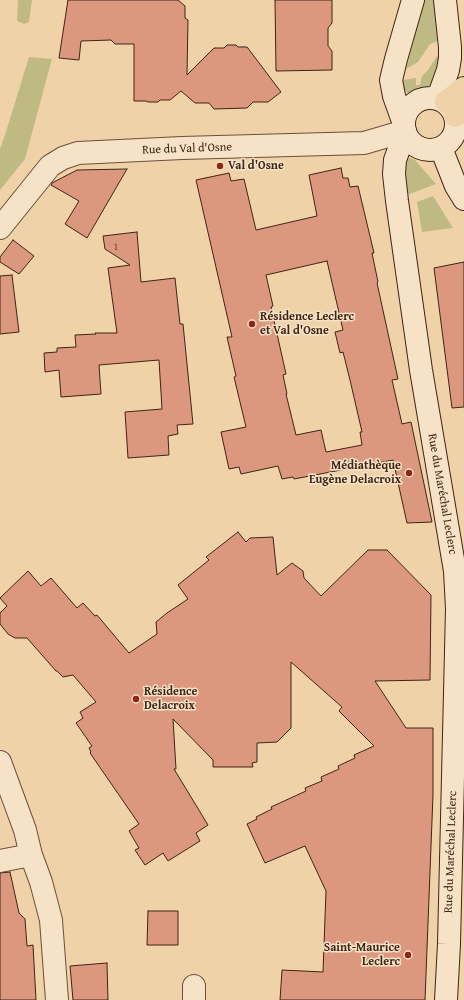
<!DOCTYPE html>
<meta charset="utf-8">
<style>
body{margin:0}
canvas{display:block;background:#f0d2a9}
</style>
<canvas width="464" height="1000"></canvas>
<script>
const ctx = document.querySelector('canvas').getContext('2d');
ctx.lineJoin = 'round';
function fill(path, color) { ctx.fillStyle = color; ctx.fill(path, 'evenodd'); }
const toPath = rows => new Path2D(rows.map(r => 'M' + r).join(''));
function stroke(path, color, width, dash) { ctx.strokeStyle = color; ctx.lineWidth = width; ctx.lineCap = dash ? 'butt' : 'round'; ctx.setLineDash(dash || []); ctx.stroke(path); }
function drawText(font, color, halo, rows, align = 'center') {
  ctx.font = font + ' "Gentium Book Plus",serif'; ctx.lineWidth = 3; ctx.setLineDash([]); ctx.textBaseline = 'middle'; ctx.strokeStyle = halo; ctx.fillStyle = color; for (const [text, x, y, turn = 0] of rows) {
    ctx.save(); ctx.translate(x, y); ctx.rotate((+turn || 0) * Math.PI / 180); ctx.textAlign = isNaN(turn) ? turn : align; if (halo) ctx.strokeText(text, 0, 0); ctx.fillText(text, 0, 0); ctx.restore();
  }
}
fill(toPath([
 [18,0,32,0,29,22,24,24,17,21],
 [424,0,440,0,441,40,430,44,418,62,406,69],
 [439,53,441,59,431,87,418,95,410,95,405,91,402,85,403,80,416,78,416,85,420,85,422,76,428,70],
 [29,57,52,59,25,159,0,190,0,149,5,135],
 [410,158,415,160,436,184,407,195,403,160],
 [433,196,453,228,422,232,417,202]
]), '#bfba84');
const building = toPath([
 [68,0,178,0,185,6,185,18,188,20,187,75,214,48,224,48,227,45,236,45,238,47,247,47,281,92,268,102,253,102,247,108,214,109,209,103,195,103,181,91,170,100,160,100,158,102,148,102,146,101,134,101,134,44,115,44,111,40,81,41,79,60,59,58,68,0],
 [275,0,332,0,332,23,328,28,328,46,332,51,332,70,276,71,275,0],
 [341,168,343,178,348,178,350,187,358,186,374,253,372,253,378,282,377,283,398,379,392,380,402,424,411,422,432,522,407,523,393,460,294,479,293,477,282,479,278,466,241,474,239,467,229,469,221,432,246,427,234,377,236,376,227,337,232,337,196,180,229,173,231,181,244,179,256,230,317,216,309,175,341,168],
 [327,261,343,330,335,332,340,353,343,352,350,380,362,432,360,432,362,445,326,452,321,430,296,435,286,394,287,394,283,375,286,374,271,307,273,306,266,275,327,261],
 [127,169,87,238,65,224,79,201,51,185,52,183,77,170,127,169],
 [137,232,141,282,175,278,180,324,183,324,193,424,177,425,178,434,168,436,169,455,128,458,125,412,162,409,159,360,99,365,101,394,61,397,59,370,45,372,44,353,57,352,57,348,76,347,75,335,96,334,95,333,117,333,108,268,130,265,105,249,103,236,137,232],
 [13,240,34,256,19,274,0,262,0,257,13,240],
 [464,262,464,407,452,408,434,268,464,262],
 [12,275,19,332,0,334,0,276,12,275],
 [238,532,246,542,250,538,273,537,277,575,292,563,303,571,304,578,321,596,368,550,387,550,431,595,430,680,375,681,406,728,433,728,433,795,425,1000,280,1000,282,970,323,972,326,891,305,846,265,863,247,824,257,819,256,817,272,809,271,807,306,791,305,788,322,781,321,777,339,769,338,766,355,758,354,755,374,746,339,711,342,707,291,662,291,728,277,742,257,743,257,762,252,763,253,767,213,767,213,760,173,719,176,769,174,769,208,825,196,833,200,841,168,861,163,853,145,865,135,850,139,848,129,831,139,824,90,753,91,752,89,748,92,746,76,723,83,718,80,712,96,702,73,675,63,677,57,671,56,671,27,638,15,638,8,634,0,624,0,613,7,606,0,598,28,571,41,586,51,578,77,608,83,603,95,616,97,615,129,653,157,634,156,622,167,613,188,599,178,585,209,560,206,557,238,532],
 [10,872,19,913,25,919,27,946,33,945,36,1000,0,1000,0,873,10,872],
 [148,911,178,911,178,945,147,945,148,911],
 [107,963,108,1000,73,1000,70,966,107,963]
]);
fill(building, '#db987f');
stroke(building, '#402415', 1);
const street = toPath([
 [0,228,50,166,63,158,78,153,182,148,364,143,405,131],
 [0,762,25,830,31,855,41,882,51,920,57,1000],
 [0,861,31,855],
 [194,986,194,1000]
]);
const secondary = toPath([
 '404 124a26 26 0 1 1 52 0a26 26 0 1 1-52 0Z',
 [438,98,448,70,450,58,450,47,445,0],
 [404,124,394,96,391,80,396,59,413,0],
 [407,137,399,149,395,160,394,174,397,201,421,370,455,571,457,609,449,944,446,1000],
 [441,148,456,186,464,199]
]);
const highway = toPath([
 [446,102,464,88],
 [455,116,464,111]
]);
stroke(street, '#6c503a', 24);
stroke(secondary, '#402415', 24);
stroke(highway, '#402415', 24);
stroke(street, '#f5e2c7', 22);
stroke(secondary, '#f5e2c7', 22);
stroke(highway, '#f0d2a9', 22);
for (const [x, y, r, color] of [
 [220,166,4,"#8f2418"],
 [252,324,4,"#8f2418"],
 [409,473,4,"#8f2418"],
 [136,699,4,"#8f2418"],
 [408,955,4,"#8f2418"]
]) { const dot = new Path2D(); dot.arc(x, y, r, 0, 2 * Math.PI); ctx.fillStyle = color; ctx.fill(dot); stroke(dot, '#f5e2c7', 1.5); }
drawText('10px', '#674130', null, [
 ["1",116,247]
]);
drawText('12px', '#402415', '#f5e2c7', [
 ["Rue du Val d'Osne",187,149,-2],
 ["Rue du Maréchal Leclerc",442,494,80],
 ["Rue du Maréchal Leclerc",451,852,-88]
]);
drawText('bold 12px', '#402415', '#f5e2c7', [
 ["Val d'Osne",228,166],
 ["Résidence Leclerc",260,317],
 ["et Val d'Osne",260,331],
 ["Médiathèque",401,466,"right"],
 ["Eugène Delacroix",401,480,"right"],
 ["Résidence",144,692],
 ["Delacroix",144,706],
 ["Saint-Maurice",400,948,"right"],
 ["Leclerc",400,962,"right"]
], 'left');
</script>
